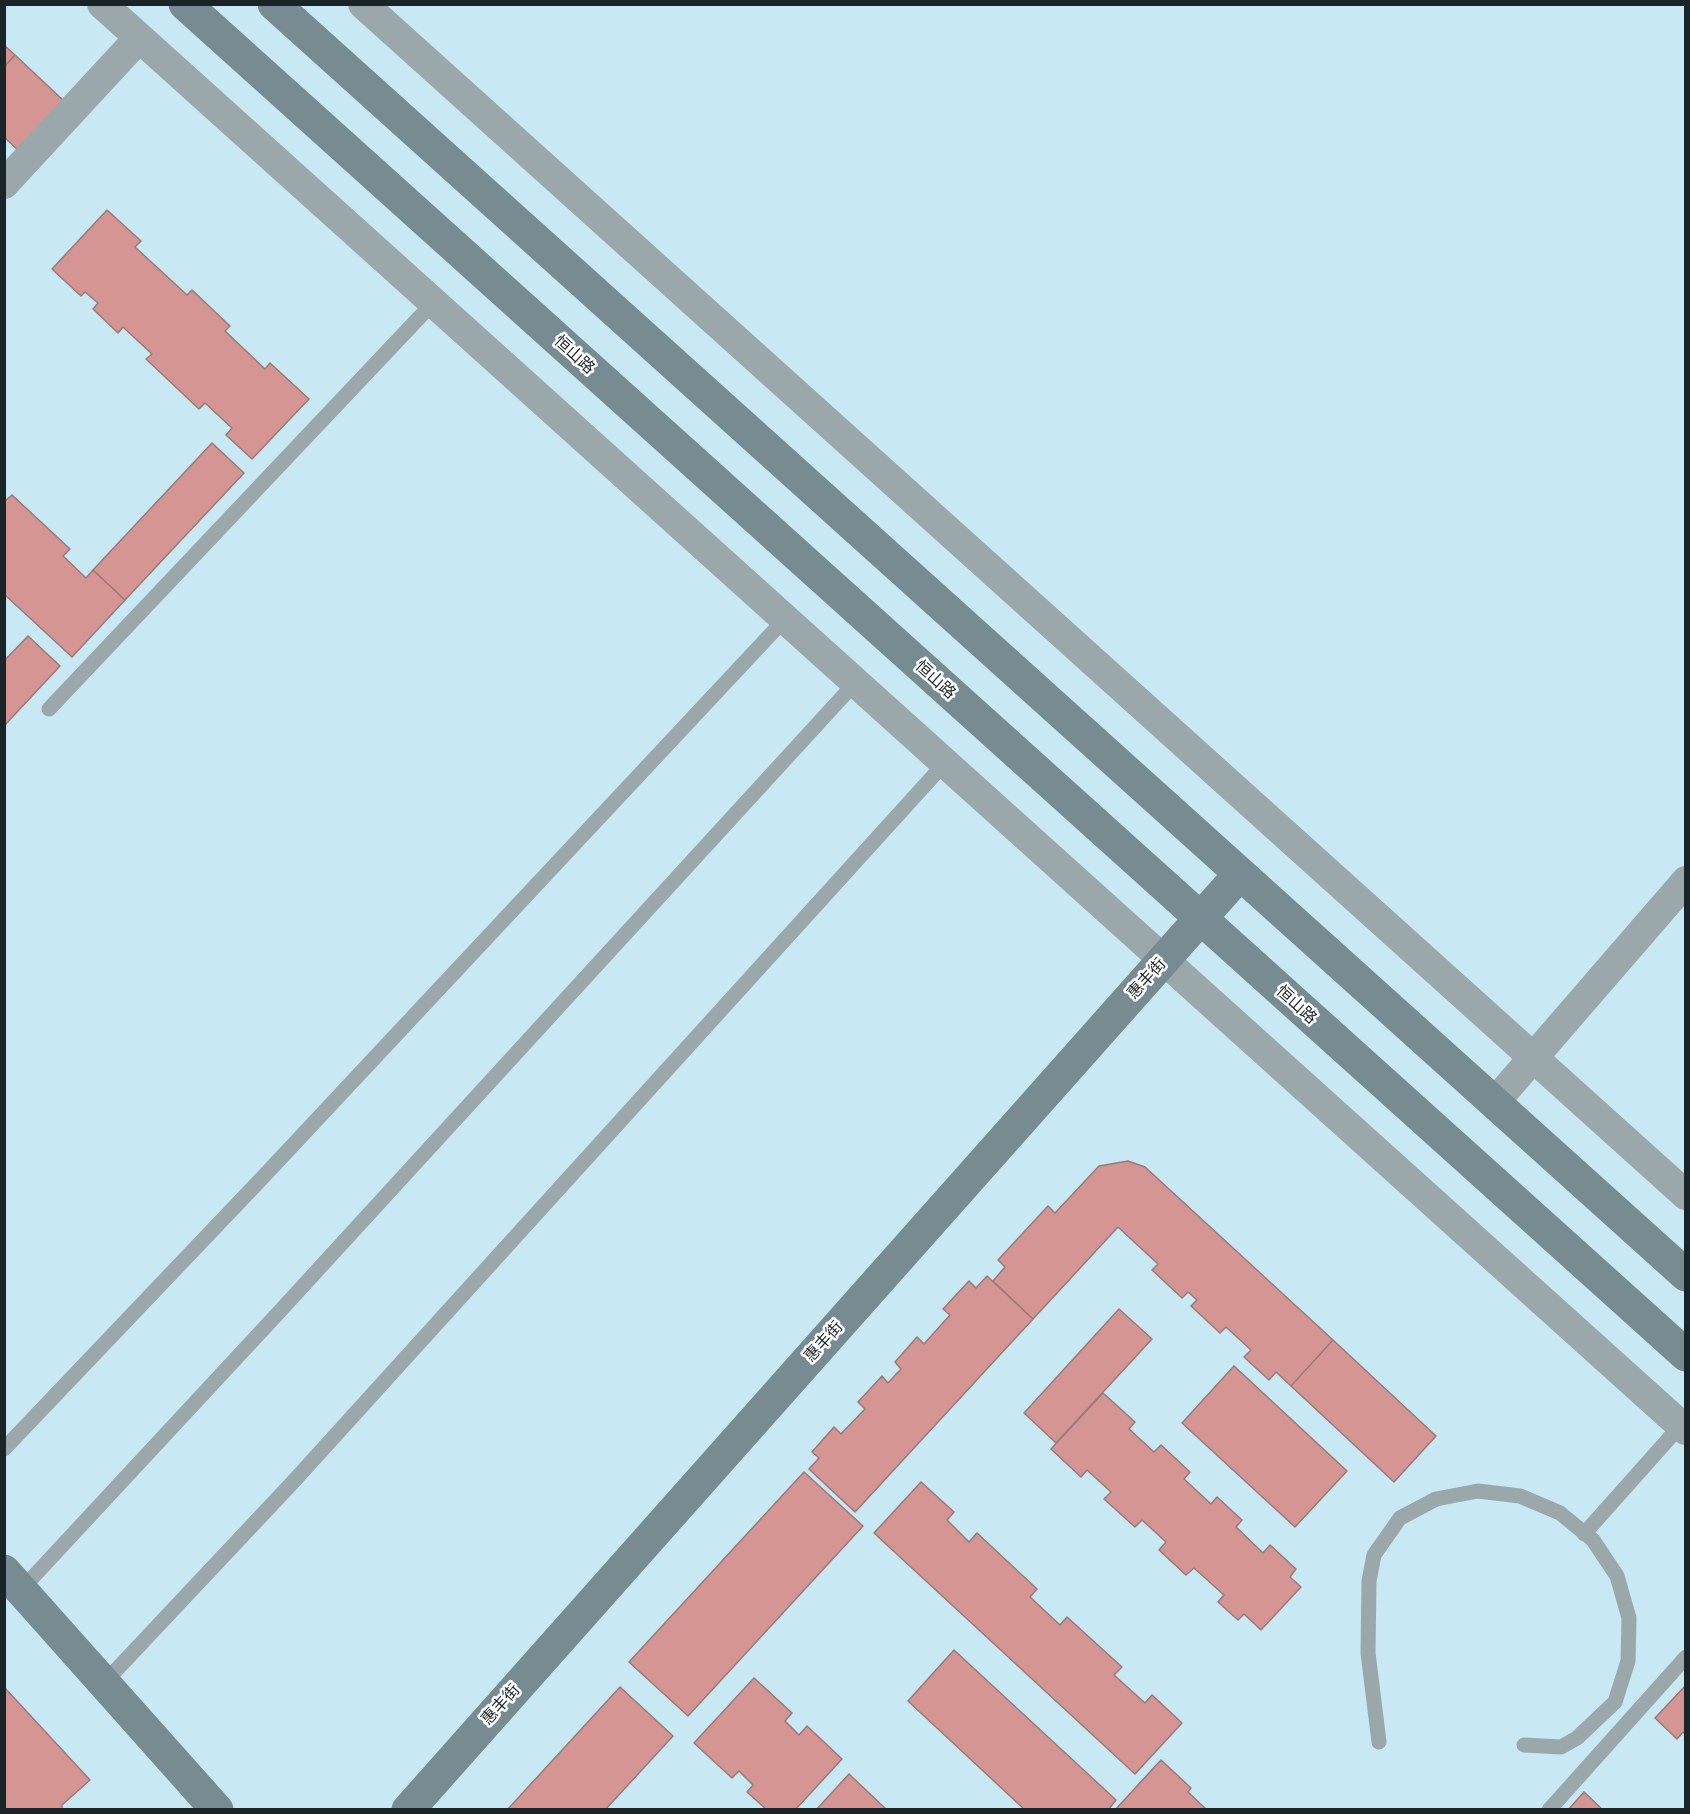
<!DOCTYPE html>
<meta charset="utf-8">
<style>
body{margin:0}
#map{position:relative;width:1690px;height:1814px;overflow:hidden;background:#c8e8f3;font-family:Helvetica,sans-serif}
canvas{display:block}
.frame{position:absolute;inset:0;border:6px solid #182428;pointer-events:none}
</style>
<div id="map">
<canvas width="1690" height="1814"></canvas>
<div class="frame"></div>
</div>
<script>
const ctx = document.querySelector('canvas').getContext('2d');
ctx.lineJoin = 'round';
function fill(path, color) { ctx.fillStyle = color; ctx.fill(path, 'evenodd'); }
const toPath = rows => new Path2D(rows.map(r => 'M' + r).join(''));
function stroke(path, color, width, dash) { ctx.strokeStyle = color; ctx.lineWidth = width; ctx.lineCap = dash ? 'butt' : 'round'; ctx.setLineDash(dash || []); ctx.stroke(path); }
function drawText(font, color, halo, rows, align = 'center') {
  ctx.font = font + ' Helvetica,"Noto Sans SC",sans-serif'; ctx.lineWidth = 5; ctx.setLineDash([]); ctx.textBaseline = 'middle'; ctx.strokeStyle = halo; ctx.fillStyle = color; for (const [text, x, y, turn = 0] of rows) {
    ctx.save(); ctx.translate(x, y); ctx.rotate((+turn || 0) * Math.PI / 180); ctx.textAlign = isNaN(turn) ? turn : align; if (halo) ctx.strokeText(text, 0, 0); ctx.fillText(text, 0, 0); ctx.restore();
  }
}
const building = toPath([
 [4,45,15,55,4,67,4,45],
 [15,55,65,102,19,151,4,137,4,67,15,55],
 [107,210,141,241,135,247,187,295,192,290,230,326,225,331,265,369,270,363,309,399,252,459,226,435,232,428,205,403,199,409,146,359,152,354,123,327,118,333,93,309,98,303,85,292,81,296,52,269,107,210],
 [212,443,244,473,125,600,93,570,212,443],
 [12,495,70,549,63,556,86,578,93,570,125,600,72,657,4,594,4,502,12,495],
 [28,636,60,666,4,726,4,661,28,636],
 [1128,1161,1145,1167,1333,1340,1291,1386,1276,1372,1269,1380,1244,1357,1251,1350,1226,1327,1220,1333,1191,1306,1197,1300,1188,1292,1182,1298,1152,1270,1158,1264,1118,1227,1033,1319,993,1281,1005,1267,998,1260,1048,1206,1055,1213,1099,1166,1128,1161],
 [987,1276,1033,1319,855,1512,809,1469,819,1458,812,1452,834,1427,841,1434,865,1409,858,1402,882,1376,888,1383,901,1369,895,1362,917,1337,924,1344,950,1315,943,1309,969,1281,976,1288,987,1276],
 [1119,1309,1152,1339,1056,1443,1024,1413,1119,1309],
 [1333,1340,1436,1436,1394,1482,1291,1386,1333,1340],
 [1234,1366,1347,1471,1295,1527,1182,1423,1234,1366],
 [1103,1393,1135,1422,1129,1429,1154,1452,1161,1445,1190,1472,1184,1479,1211,1504,1217,1497,1242,1520,1236,1527,1263,1553,1270,1545,1296,1569,1290,1577,1301,1587,1261,1630,1244,1614,1238,1620,1218,1602,1224,1595,1194,1568,1186,1575,1159,1550,1166,1542,1142,1520,1135,1527,1104,1499,1111,1492,1087,1470,1081,1477,1051,1449,1103,1393],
 [804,1472,863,1526,688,1716,629,1662,804,1472],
 [921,1482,954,1512,947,1520,969,1542,977,1533,1037,1589,1030,1597,1060,1625,1067,1617,1122,1667,1114,1675,1145,1703,1152,1695,1182,1723,1135,1774,874,1533,921,1482],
 [954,1650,1116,1800,1108,1810,1025,1810,908,1701,954,1650],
 [754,1678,792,1713,785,1721,799,1735,807,1726,842,1759,795,1810,767,1810,747,1792,753,1785,739,1771,732,1778,694,1743,754,1678],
 [1686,1685,1686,1735,1683,1732,1677,1739,1655,1718,1686,1685],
 [4,1687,90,1780,62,1805,62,1810,4,1810,4,1687],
 [620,1687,673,1736,605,1810,507,1810,620,1687],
 [1161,1760,1191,1788,1188,1792,1207,1810,1115,1810,1161,1760],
 [849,1774,887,1810,816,1810,849,1774],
 [1584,1792,1603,1810,1568,1810,1584,1792]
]);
fill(building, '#d49593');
stroke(building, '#987a79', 1.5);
stroke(toPath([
 [49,709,433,303],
 [4,1449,264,1176,785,619],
 [1584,1534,1681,1425],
 [21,1590,281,1310,856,682],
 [104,1683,293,1482,945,763],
 [1379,1742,1368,1653,1369,1581,1374,1555,1400,1518,1436,1499,1478,1491,1520,1496,1560,1513,1593,1540,1617,1576,1629,1618,1628,1661,1615,1702,1577,1738,1561,1747,1524,1745],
 [1549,1810,1686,1657]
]), '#9aa8ac', 15);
stroke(toPath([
 [102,4,1686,1430],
 [363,4,1686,1195],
 [4,184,139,38],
 [1494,1103,1686,881]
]), '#9aa8ac', 30);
stroke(toPath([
 [185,4,1686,1355],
 [274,4,1686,1275],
 [4,1571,217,1810],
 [408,1810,1240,874]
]), '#778b92', 33);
drawText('16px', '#182428', '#fff', [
 ["恒山路",574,355,42],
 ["恒山路",935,680,42],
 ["惠丰街",1147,979,-48],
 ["恒山路",1296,1005,42],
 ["惠丰街",824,1342,-48],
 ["惠丰街",501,1705,-48]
]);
</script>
